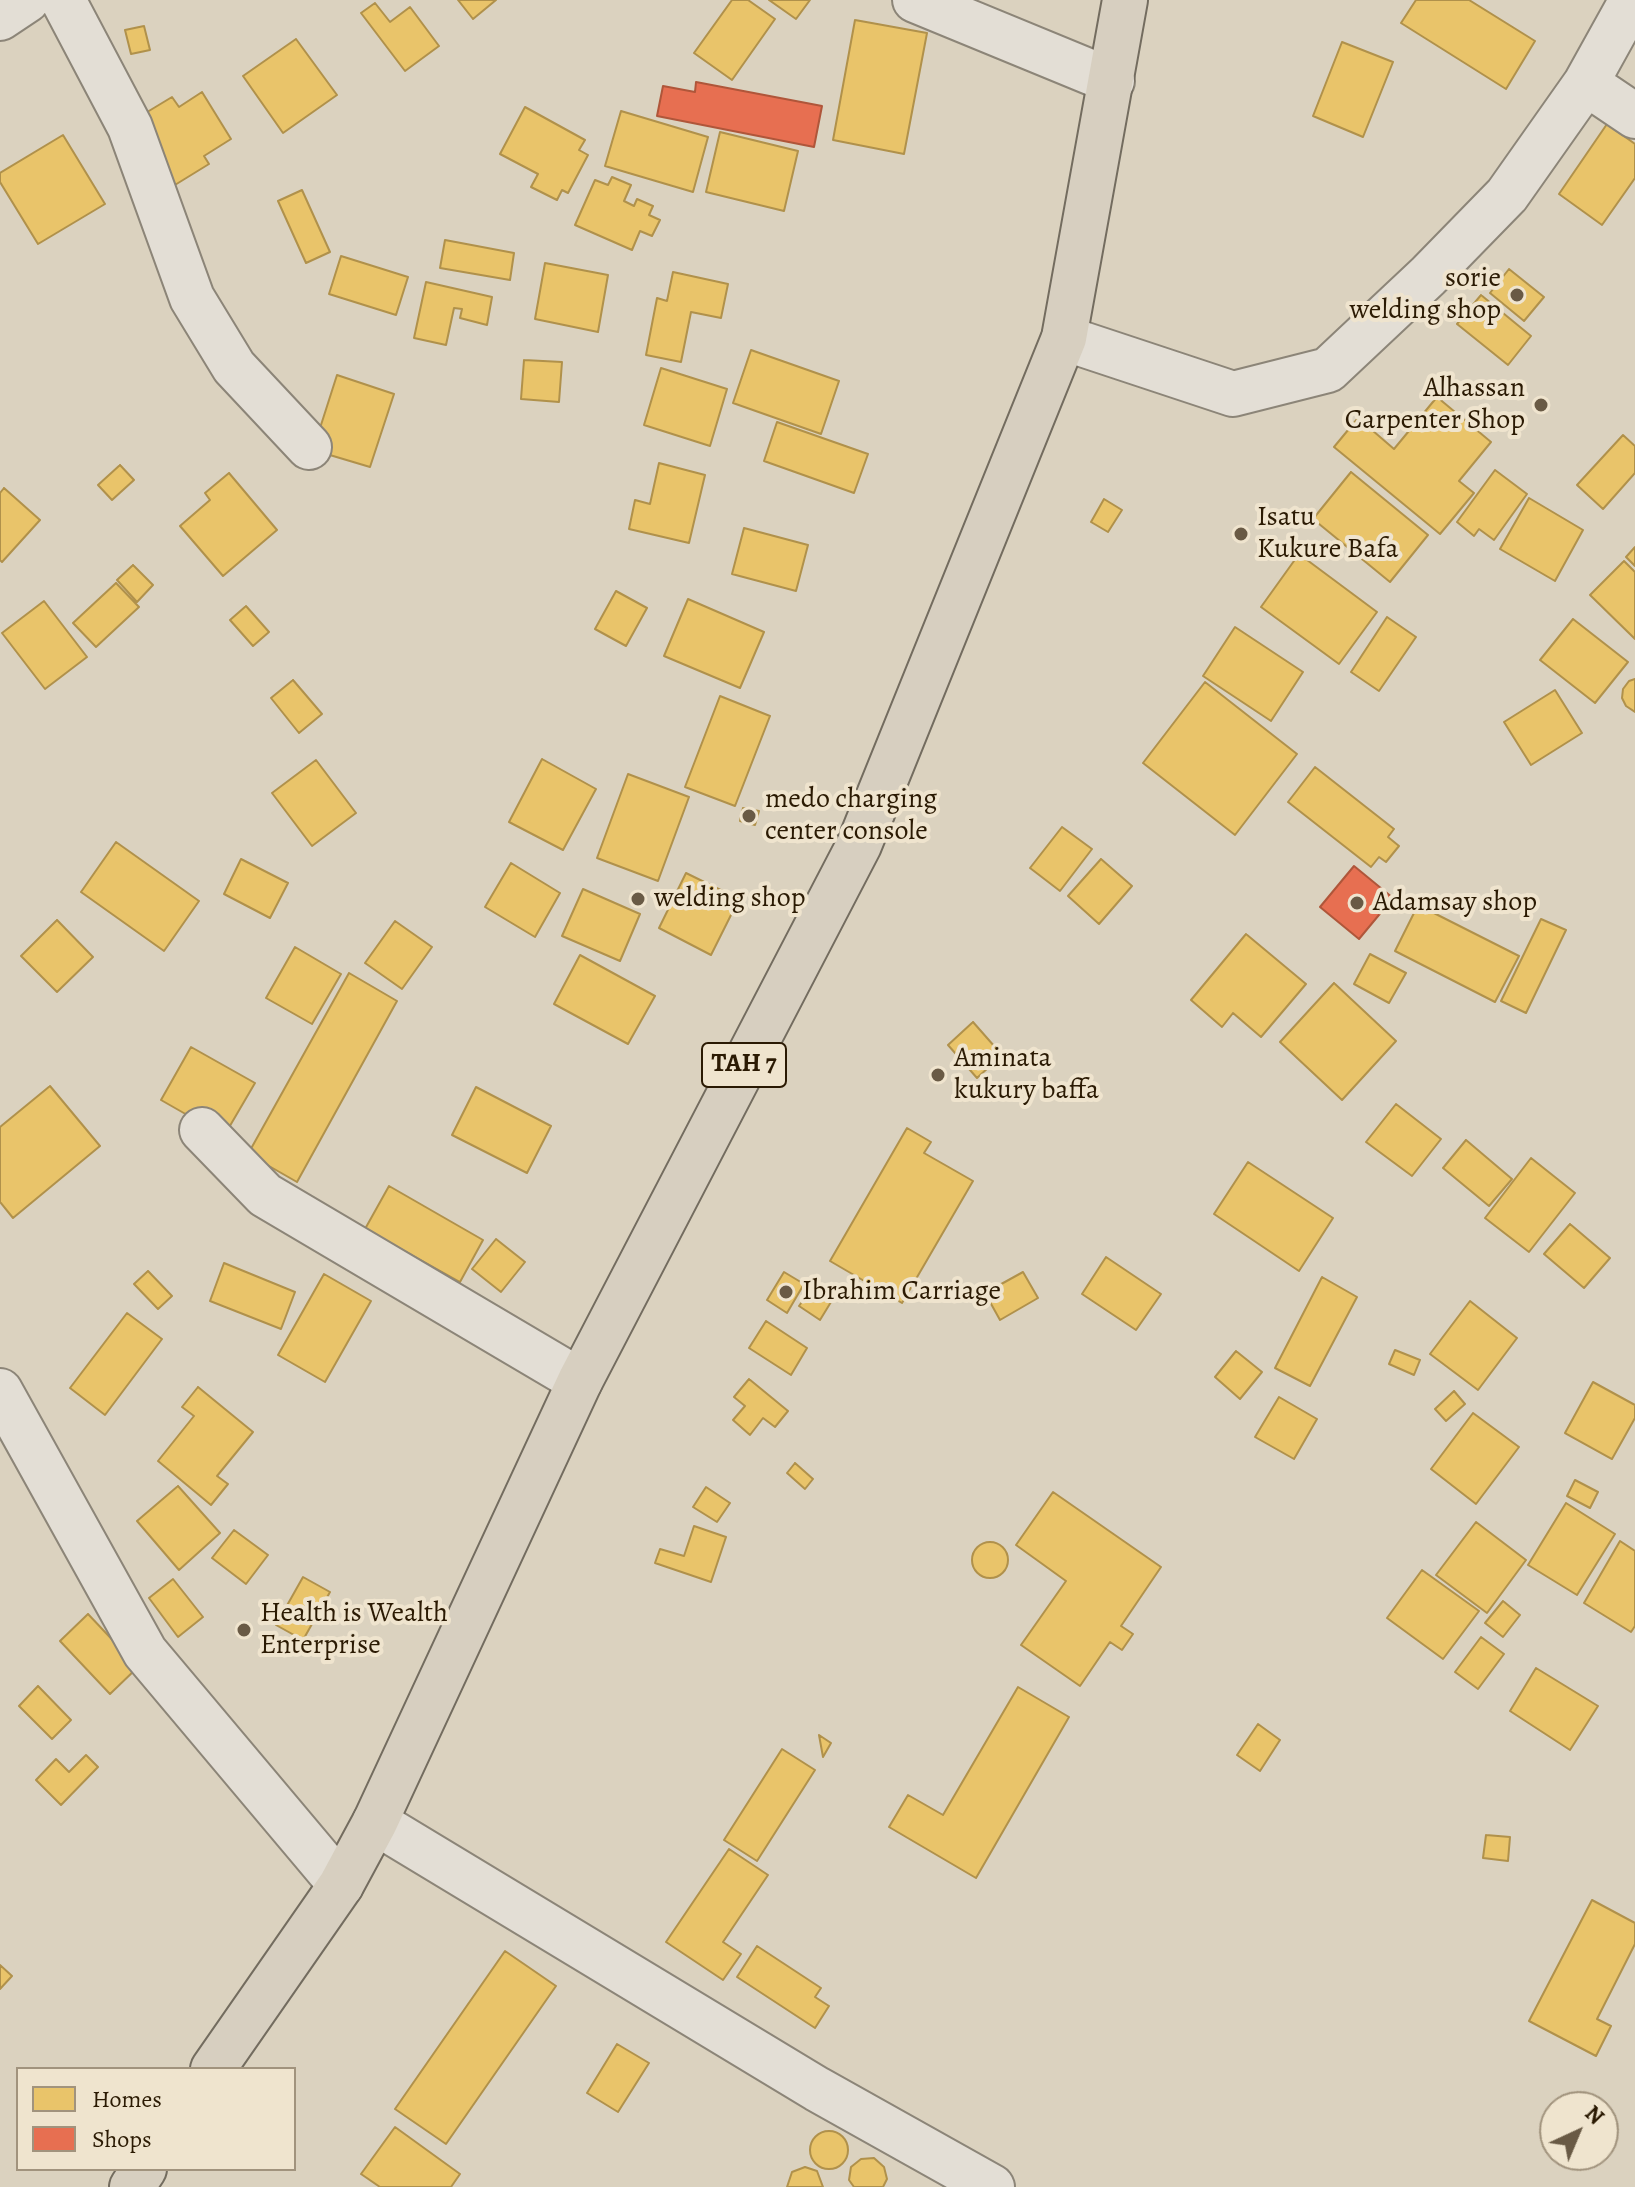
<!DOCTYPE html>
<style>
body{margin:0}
#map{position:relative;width:1635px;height:2187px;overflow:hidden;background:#dbd2bf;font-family:Alegreya,serif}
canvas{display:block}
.legend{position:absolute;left:16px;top:2067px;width:280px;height:104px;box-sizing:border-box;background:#efe4ce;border:2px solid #a1937d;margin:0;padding:10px 14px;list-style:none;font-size:24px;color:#2b1a03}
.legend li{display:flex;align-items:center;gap:16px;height:40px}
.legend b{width:40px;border:2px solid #a1937d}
.north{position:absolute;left:1539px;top:2091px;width:80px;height:80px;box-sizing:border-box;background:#efe4ce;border:2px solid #a1937d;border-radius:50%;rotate:44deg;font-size:22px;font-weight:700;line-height:32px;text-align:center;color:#2b1a03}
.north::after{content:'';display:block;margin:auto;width:28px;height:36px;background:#695a45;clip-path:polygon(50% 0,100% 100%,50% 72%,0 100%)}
</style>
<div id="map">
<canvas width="1635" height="2187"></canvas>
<ul class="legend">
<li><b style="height:22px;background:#e9c46a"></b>Homes</li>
<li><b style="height:22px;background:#e76f51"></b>Shops</li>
</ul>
<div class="north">N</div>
</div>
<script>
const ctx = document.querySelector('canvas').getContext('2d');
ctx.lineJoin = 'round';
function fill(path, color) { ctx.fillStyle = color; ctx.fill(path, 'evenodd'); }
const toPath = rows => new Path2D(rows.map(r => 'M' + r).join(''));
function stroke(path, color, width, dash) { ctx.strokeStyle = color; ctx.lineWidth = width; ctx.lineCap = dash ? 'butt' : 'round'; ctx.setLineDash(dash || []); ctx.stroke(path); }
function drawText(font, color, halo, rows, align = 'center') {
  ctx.font = font + ' Alegreya,serif'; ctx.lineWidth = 8; ctx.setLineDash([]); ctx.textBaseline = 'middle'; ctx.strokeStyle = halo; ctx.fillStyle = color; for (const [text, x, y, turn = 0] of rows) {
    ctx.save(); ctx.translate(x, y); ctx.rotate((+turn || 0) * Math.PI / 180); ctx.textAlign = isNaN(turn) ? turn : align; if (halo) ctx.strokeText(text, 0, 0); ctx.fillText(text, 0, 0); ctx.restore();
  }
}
const homes = toPath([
 [458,0,496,0,473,19,458,0],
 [732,0,748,0,775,19,732,80,694,53,732,0],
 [769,0,810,0,796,19,769,0],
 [1416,0,1469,0,1535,41,1506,89,1401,23,1416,0],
 [375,3,390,22,410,7,439,46,405,71,361,13,375,3],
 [855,20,927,33,904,154,833,140,855,20],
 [144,26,150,50,131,54,125,30,144,26],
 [296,39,337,95,283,133,243,76,296,39],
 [1342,42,1393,62,1363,137,1313,116,1342,42],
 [202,92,231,139,204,156,209,164,170,188,129,123,172,97,179,107,202,92],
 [525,107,585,140,579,150,588,155,568,193,562,190,557,200,531,187,538,174,500,154,525,107],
 [621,111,708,137,693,192,605,166,621,111],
 [1607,124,1635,144,1635,178,1602,225,1559,194,1607,124],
 [720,132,798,151,784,211,706,192,720,132],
 [63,135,105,204,38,244,0,182,0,173,63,135],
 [612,177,631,185,624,201,634,206,637,199,653,206,649,215,660,220,652,236,640,231,632,250,575,225,595,180,608,185,612,177],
 [302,190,330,252,306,263,278,201,302,190],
 [445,240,514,253,510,280,440,268,445,240],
 [341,256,408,277,396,315,329,294,341,256],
 [545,263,608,275,598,332,535,319,545,263],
 [1509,269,1544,297,1524,321,1490,293,1509,269],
 [673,272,728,284,721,318,691,312,681,362,646,355,657,298,667,301,673,272],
 [426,282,492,297,487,325,460,318,462,309,454,308,446,345,414,338,426,282],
 [1481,295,1531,336,1508,365,1457,324,1481,295],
 [751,350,839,381,821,434,733,403,751,350],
 [524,360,562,362,559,402,521,399,524,360],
 [661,368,727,389,710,446,644,425,661,368],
 [337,375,394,394,370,467,313,450,337,375],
 [1437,397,1491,442,1459,481,1474,493,1440,534,1334,447,1358,418,1394,449,1437,397],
 [777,422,868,454,854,493,764,461,777,422],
 [1623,435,1635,446,1635,473,1603,509,1577,485,1623,435],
 [659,463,705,475,689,543,629,529,635,500,650,504,659,463],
 [120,465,134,480,112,500,98,485,120,465],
 [1495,470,1527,494,1494,540,1479,529,1474,536,1457,522,1495,470],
 [1351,472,1428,535,1390,582,1313,519,1351,472],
 [229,473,277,530,223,576,180,526,210,500,205,493,229,473],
 [4,488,40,520,2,562,0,560,0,493,4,488],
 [1529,498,1583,530,1555,581,1500,549,1529,498],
 [1104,499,1122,510,1108,532,1091,522,1104,499],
 [744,528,808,545,796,591,732,574,744,528],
 [1635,547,1635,566,1626,557,1635,547],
 [1299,554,1377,612,1339,664,1261,607,1299,554],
 [1624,561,1635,572,1635,639,1590,595,1624,561],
 [133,565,153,585,137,602,117,580,133,565],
 [116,583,139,607,96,647,73,623,116,583],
 [616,591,647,608,626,646,595,629,616,591],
 [688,599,764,632,740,688,664,656,688,599],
 [44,601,87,657,45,689,2,633,44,601],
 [246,606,269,632,253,646,230,620,246,606],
 [1387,617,1416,637,1379,691,1351,672,1387,617],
 [1573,619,1628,662,1595,703,1540,660,1573,619],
 [1235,627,1303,672,1271,721,1203,676,1235,627],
 [1635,679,1635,712,1626,706,1622,698,1623,689,1629,681,1635,679],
 [293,680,322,714,299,733,271,698,293,680],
 [1205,682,1297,754,1235,835,1143,763,1205,682],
 [1555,690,1582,733,1531,765,1504,722,1555,690],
 [720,696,770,716,735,806,685,787,720,696],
 [542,759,596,789,563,850,509,822,542,759],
 [316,760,356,813,312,846,272,793,316,760],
 [1315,767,1394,829,1388,837,1399,846,1386,862,1379,857,1371,867,1288,802,1315,767],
 [628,774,689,797,658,881,597,858,628,774],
 [743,808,759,811,755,825,740,821,743,808],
 [1062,827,1092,849,1060,891,1030,868,1062,827],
 [116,842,199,901,164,951,81,892,116,842],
 [241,859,288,883,270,918,224,894,241,859],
 [1101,859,1132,886,1099,924,1068,896,1101,859],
 [511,863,560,893,535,937,485,907,511,863],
 [686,873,739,899,711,955,659,928,686,873],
 [583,889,640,914,620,961,562,936,583,889],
 [1418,905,1519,956,1495,1002,1395,951,1418,905],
 [1541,919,1566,930,1526,1013,1501,1001,1541,919],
 [57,920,93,957,57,992,21,956,57,920],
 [395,921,432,947,402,989,365,963,395,921],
 [1246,934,1306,984,1261,1037,1233,1013,1222,1027,1191,1000,1246,934],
 [295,947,341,974,312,1024,266,998,295,947],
 [1370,954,1406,973,1389,1003,1354,984,1370,954],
 [580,955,655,996,628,1044,554,1004,580,955],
 [349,973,397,1001,297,1182,248,1154,349,973],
 [1334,983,1396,1041,1342,1100,1280,1042,1334,983],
 [973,1022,1002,1055,977,1078,948,1045,973,1022],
 [191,1047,255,1083,224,1136,161,1100,191,1047],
 [50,1086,100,1146,13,1218,0,1202,0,1127,50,1086],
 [476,1087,551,1126,527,1173,452,1135,476,1087],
 [1396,1104,1441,1139,1412,1176,1366,1142,1396,1104],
 [907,1128,931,1142,924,1153,973,1181,902,1303,830,1261,907,1128],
 [1466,1140,1512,1179,1489,1206,1443,1168,1466,1140],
 [1531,1158,1575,1193,1529,1252,1485,1218,1531,1158],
 [1248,1162,1333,1218,1299,1271,1214,1214,1248,1162],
 [389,1186,483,1240,460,1282,365,1229,389,1186],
 [1570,1224,1610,1258,1584,1288,1544,1254,1570,1224],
 [496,1239,525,1262,501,1292,472,1269,496,1239],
 [1106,1257,1161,1294,1136,1330,1082,1294,1106,1257],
 [224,1263,295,1292,281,1329,210,1301,224,1263],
 [148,1271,172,1296,158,1309,134,1284,148,1271],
 [784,1272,804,1284,787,1313,767,1300,784,1272],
 [1023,1272,1038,1298,1000,1320,985,1293,1023,1272],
 [324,1274,371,1301,325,1382,278,1355,324,1274],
 [1322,1277,1357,1297,1310,1386,1275,1368,1322,1277],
 [811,1289,831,1302,820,1320,799,1306,811,1289],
 [1470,1301,1517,1338,1478,1390,1430,1354,1470,1301],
 [127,1313,162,1339,105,1415,70,1388,127,1313],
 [766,1321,807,1348,791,1375,749,1348,766,1321],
 [1395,1350,1420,1360,1414,1375,1389,1364,1395,1350],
 [1236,1351,1262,1372,1240,1399,1215,1377,1236,1351],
 [749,1379,788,1411,775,1427,763,1418,750,1435,733,1420,745,1406,734,1397,749,1379],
 [1593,1382,1635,1405,1635,1418,1612,1459,1565,1433,1593,1382],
 [198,1387,253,1432,217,1476,228,1484,211,1505,158,1461,194,1416,182,1407,198,1387],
 [1454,1391,1465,1404,1446,1421,1435,1409,1454,1391],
 [1279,1397,1317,1419,1294,1459,1255,1437,1279,1397],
 [1473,1413,1519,1447,1476,1504,1431,1469,1473,1413],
 [795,1463,813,1479,805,1489,787,1473,795,1463],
 [1575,1480,1598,1492,1590,1508,1567,1496,1575,1480],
 [178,1486,220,1533,179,1570,137,1521,178,1486],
 [706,1487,730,1503,717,1522,693,1507,706,1487],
 [1053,1492,1161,1567,1121,1626,1133,1634,1122,1650,1110,1642,1080,1686,1021,1645,1066,1581,1016,1545,1053,1492],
 [1566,1503,1615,1534,1577,1595,1528,1565,1566,1503],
 [1476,1522,1526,1560,1487,1613,1436,1575,1476,1522],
 [694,1526,726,1537,711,1582,655,1563,660,1549,684,1556,694,1526],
 [234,1530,268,1555,246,1584,212,1558,234,1530],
 [1620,1541,1635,1551,1635,1626,1631,1632,1584,1603,1620,1541],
 '972 1560a18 18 0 1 1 36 0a18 18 0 1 1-36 0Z',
 [1422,1570,1479,1611,1443,1659,1387,1618,1422,1570],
 [303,1577,330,1592,303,1640,276,1625,303,1577],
 [173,1579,203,1617,178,1637,149,1598,173,1579],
 [1503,1601,1520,1615,1503,1637,1485,1623,1503,1601],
 [88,1614,138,1667,110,1694,60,1641,88,1614],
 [1481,1637,1504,1654,1478,1689,1455,1672,1481,1637],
 [1536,1668,1598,1706,1570,1750,1510,1711,1536,1668],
 [38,1686,71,1720,52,1739,19,1706,38,1686],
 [1018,1687,1069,1717,976,1878,889,1827,908,1795,943,1815,1018,1687],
 [1258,1724,1280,1740,1260,1771,1237,1755,1258,1724],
 [819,1735,831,1743,823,1757,819,1735],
 [782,1749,815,1770,757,1861,724,1840,782,1749],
 [86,1755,98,1767,61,1805,36,1780,56,1759,69,1772,86,1755],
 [1486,1835,1510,1837,1508,1861,1483,1858,1486,1835],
 [729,1849,768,1875,723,1942,741,1954,723,1980,666,1942,729,1849],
 [1592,1900,1635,1923,1635,1944,1597,2019,1611,2026,1596,2056,1529,2021,1592,1900],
 [757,1946,821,1988,815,1997,829,2006,815,2028,737,1977,757,1946],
 [505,1951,556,1986,446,2144,395,2109,505,1951],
 [0,1965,12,1976,0,1989,0,1965],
 [617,2044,649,2063,618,2112,587,2093,617,2044],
 [395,2127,460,2174,451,2187,380,2187,361,2174,395,2127],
 '810 2150a19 19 0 1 1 38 0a19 19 0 1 1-38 0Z',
 [874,2158,884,2167,887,2179,883,2187,854,2187,849,2180,851,2167,861,2159,874,2158],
 [805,2167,817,2171,823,2187,787,2187,792,2172,805,2167]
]);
fill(homes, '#e9c46a');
stroke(homes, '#b0914b', 2);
const shops = toPath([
 [696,82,822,106,814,147,657,116,663,86,695,92,696,82],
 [1354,866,1393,898,1359,939,1320,907,1354,866]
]);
fill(shops, '#e76f51');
stroke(shops, '#af563a', 2);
const minor = toPath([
 [63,0,130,127,192,298,234,367,309,447],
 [915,0,1112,81],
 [0,18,27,0],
 [1586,83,1635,116],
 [1064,338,1233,394,1328,370,1428,276,1507,195,1586,83,1632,0],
 [202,1130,265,1195,580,1381],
 [0,1391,145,1652,341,1885],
 [375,1822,817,2089,992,2187]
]);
const trunk = toPath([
 [213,2069,341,1885,375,1822,580,1381,859,845,1064,338,1125,0],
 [132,2187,144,2169]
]);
stroke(minor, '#8c8578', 48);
stroke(trunk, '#736c5f', 48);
stroke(minor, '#e3ded5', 44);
stroke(trunk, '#d7cfc0', 44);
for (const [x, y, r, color] of [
 [1517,295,8,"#695a45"],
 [1541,405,8,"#695a45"],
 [1241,534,8,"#695a45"],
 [749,816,8,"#695a45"],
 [638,899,8,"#695a45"],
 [1357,903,8,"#695a45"],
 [938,1075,8,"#695a45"],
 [786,1292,8,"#695a45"],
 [244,1630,8,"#695a45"]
]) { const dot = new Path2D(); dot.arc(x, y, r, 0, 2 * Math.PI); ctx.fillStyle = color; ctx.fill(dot); stroke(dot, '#efe4ce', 3); }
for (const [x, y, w] of [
 [744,1065,84]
]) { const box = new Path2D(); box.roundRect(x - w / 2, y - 22, w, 44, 6); ctx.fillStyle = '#efe4ce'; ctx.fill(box); stroke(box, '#2b1a03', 2); }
drawText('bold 26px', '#2b1a03', null, [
 ["TAH 7",744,1065]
]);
drawText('28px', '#2b1a03', '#efe4ce', [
 ["sorie",1501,279,"right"],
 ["welding shop",1501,311,"right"],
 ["Alhassan",1525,389,"right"],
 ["Carpenter Shop",1525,421,"right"],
 ["Isatu",1257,518],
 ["Kukure Bafa",1257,550],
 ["medo charging",765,800],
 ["center console",765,832],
 ["welding shop",654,899],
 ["Adamsay shop",1373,903],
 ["Aminata",954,1059],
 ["kukury baffa",954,1091],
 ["Ibrahim Carriage",802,1292],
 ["Health is Wealth",260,1614],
 ["Enterprise",260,1646]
], 'left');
</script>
